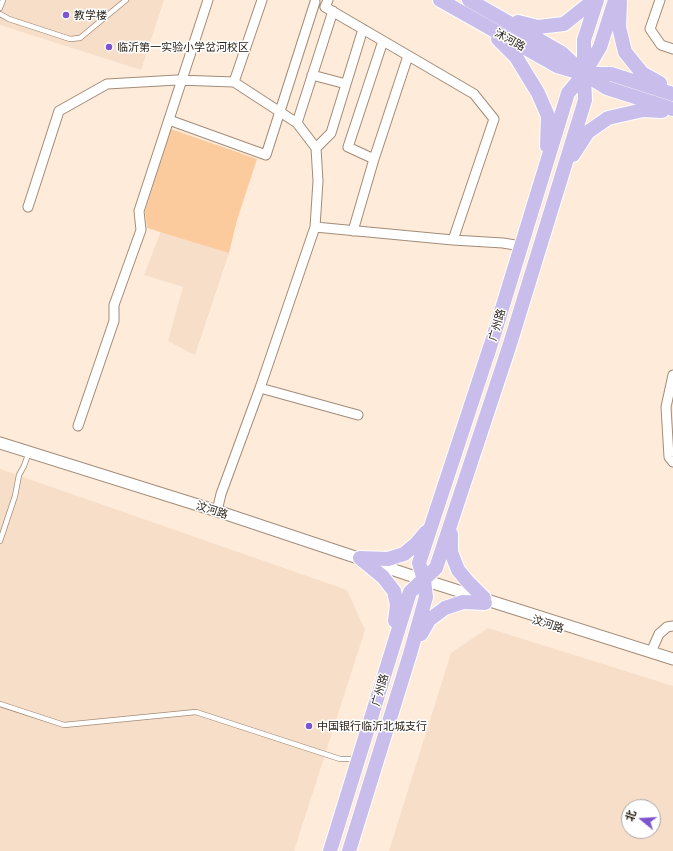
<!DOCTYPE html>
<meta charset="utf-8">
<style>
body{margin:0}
#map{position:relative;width:673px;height:851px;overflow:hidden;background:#ffebda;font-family:"Exo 2","Noto Sans SC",sans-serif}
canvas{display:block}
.north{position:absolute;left:621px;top:799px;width:40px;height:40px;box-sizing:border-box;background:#fff;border:1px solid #aaa7a3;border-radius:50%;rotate:288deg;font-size:11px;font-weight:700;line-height:16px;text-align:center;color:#2a221a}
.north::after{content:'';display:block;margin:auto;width:14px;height:18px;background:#7d56cf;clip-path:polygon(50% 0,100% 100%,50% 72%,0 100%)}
</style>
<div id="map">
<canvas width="673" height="851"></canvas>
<div class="north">北</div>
</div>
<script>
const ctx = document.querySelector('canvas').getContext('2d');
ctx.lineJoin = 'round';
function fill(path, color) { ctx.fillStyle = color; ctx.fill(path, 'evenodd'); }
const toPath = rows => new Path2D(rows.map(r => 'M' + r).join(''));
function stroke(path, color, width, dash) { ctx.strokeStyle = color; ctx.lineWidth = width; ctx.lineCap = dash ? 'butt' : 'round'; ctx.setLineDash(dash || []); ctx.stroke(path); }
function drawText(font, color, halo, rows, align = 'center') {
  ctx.font = font + ' "Exo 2","Noto Sans SC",sans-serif'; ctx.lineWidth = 3; ctx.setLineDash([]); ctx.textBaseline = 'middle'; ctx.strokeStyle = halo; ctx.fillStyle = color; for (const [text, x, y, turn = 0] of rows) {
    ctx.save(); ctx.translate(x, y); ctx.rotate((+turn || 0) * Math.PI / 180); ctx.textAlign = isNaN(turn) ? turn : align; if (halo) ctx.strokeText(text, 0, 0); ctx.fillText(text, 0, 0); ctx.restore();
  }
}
fill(toPath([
 [0,0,164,0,141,70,0,25],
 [161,231,229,253,195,355,168,341,183,287,144,275],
 [0,469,347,590,365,630,294,851,0,851],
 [488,628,673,686,673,851,389,851,451,653],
 [629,807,653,807,653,831,629,831]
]), '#f7dec8');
fill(toPath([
 [171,129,257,159,237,220,229,253,147,228,145,211]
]), '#fccb9d');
const service = toPath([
 [0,8,3,0],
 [0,14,9,19,70,39,80,38,126,0],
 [0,541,15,496,19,475,24,466,29,452],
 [0,704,64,725,196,712,340,759,357,759]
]);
const minor = toPath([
 [328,0,325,7,474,94,494,119,453,240],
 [660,0,650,29,661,45,673,49],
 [312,75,346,84],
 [234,82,262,0],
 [169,120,266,155,315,2],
 [297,123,333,11],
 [316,148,331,133,363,29],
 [374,159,348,147,383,41],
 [28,207,59,111,107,84,177,80,234,82,297,123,316,148,318,181,315,227,453,240,503,243,521,246],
 [353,231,374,159,408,56],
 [673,375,666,407,669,457,673,462],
 [260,388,358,415],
 [78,426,114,321,114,305,141,230,139,211,208,0],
 [217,511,221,494,260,388,315,227],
 [651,652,659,634,667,627,673,626]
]);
const tertiary = toPath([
 [0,443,217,511,424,580,673,659]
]);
const primary = toPath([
 [440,0,557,66,584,74,611,74,673,94],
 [469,0,562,53,584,74,607,88,673,109],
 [620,2,619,27,625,52,642,73,660,83],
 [518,22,538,27,564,24,589,4,591,0],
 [498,39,516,57,538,93,548,116,547,146],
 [573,155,588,132,608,118,643,110,662,111],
 [451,534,451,552,458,570,468,582,484,598],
 [360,558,383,577,394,591,397,605,395,621],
 [360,558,388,559,404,554,416,544,426,532],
 [421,634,429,620,445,608,463,602,485,603],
 [330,851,410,592,436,568,510,344,585,100,584,74,584,40,597,0],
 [349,851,410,654,426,597,424,580,419,563,493,338,568,93,584,74,600,47,615,0]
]);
stroke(service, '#a28c78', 6);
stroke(minor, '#a28c78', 11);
stroke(tertiary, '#a28c78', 13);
stroke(primary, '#fff', 16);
stroke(service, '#fff', 4.5);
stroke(minor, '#fff', 9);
stroke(tertiary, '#fff', 11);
stroke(primary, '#c9beeb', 14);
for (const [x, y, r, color] of [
 [66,15,4,"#7d56cf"],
 [109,47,4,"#7d56cf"],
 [309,726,4,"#7d56cf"]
]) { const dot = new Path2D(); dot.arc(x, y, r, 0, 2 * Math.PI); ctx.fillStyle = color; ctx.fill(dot); stroke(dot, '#fff', 1.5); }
drawText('11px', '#2a221a', '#fff', [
 ["教学楼",74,15],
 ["临沂第一实验小学岔河校区",117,47],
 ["中国银行临沂北城支行",317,726]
], 'left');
drawText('11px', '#2a221a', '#fff', [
 ["沭河路",510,40,29],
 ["广州路",497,325,-73],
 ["汶河路",212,510,18],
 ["汶河路",548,624,18],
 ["广州路",380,690,-73]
]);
</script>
